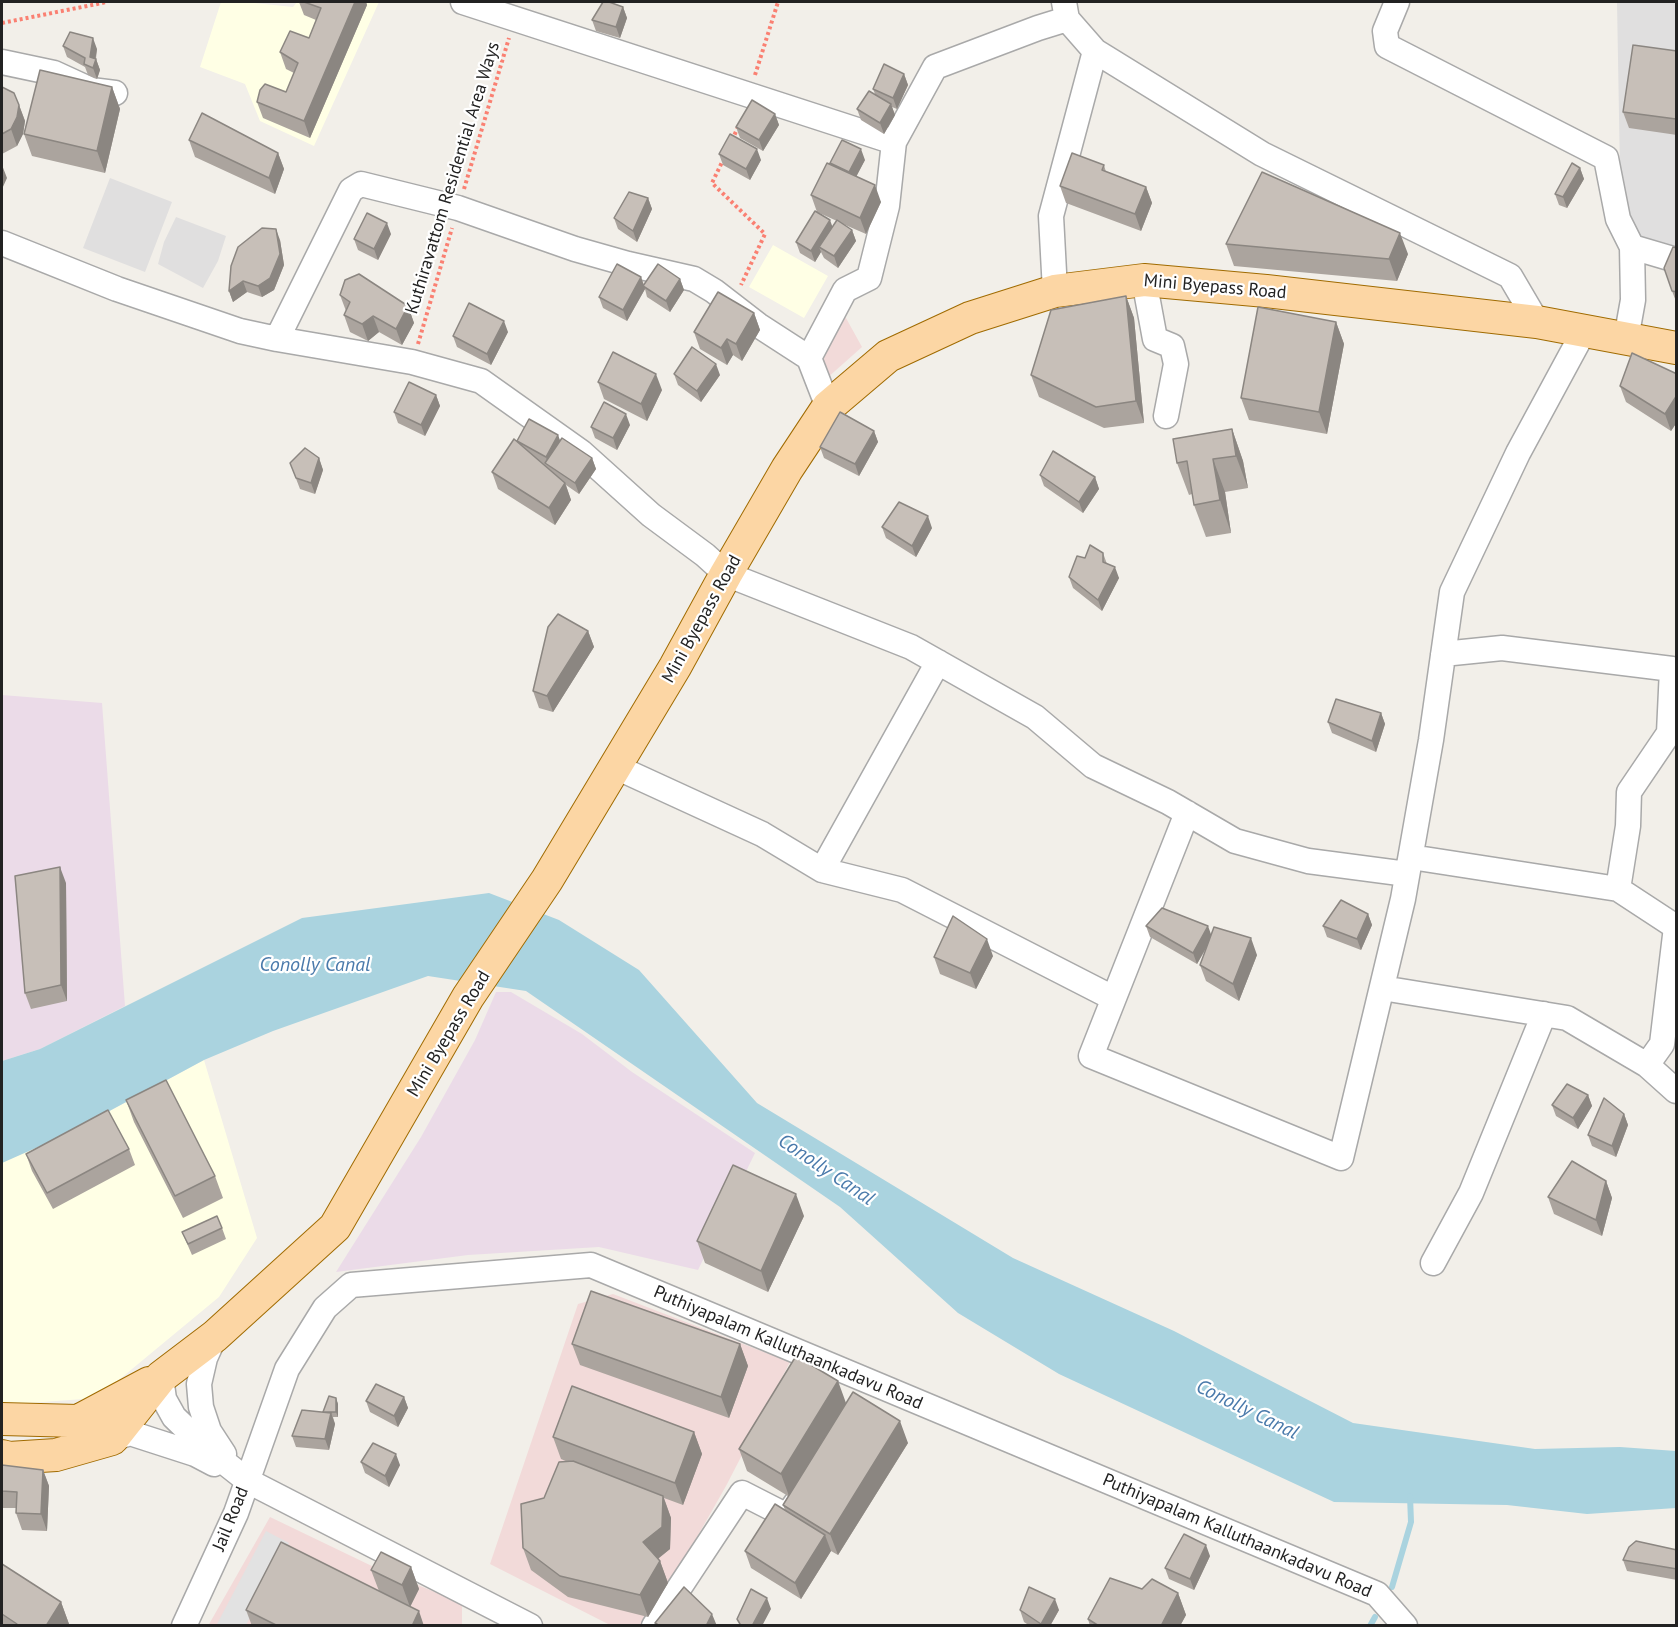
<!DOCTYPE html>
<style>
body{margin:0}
#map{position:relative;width:1678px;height:1627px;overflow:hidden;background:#f2efe9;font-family:"PT Sans",sans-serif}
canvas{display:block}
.frame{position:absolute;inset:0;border:3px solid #222;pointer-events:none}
</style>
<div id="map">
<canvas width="1678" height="1627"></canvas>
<div class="frame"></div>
</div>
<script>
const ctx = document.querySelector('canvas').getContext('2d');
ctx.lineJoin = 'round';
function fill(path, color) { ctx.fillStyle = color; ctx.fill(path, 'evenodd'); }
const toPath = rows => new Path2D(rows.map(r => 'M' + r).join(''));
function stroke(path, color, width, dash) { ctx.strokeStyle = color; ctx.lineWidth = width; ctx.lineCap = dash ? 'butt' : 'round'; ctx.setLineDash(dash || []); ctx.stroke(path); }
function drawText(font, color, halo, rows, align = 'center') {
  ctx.font = font + ' "PT Sans",sans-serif'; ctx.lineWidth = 4.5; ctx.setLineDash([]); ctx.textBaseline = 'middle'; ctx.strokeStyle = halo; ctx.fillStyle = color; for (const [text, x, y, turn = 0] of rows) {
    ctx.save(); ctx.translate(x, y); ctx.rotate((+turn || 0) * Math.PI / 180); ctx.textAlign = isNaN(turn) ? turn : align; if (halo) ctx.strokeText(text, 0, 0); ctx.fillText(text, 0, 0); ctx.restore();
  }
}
fill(toPath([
 [1617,2,1676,3,1676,251,1621,228],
 [110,178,172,202,145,272,83,248],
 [176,217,226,236,218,261,203,288,158,264,164,242]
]), '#e0dfdf');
fill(toPath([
 [841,309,862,347,826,379,820,362],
 [613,1294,790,1362,726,1486,647,1625,610,1625,490,1564,578,1304],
 [270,1517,376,1568,462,1603,462,1625,208,1626]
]), '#f2dad9');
fill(toPath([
 [2,695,102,703,125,1006,40,1049,2,1061],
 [496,992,511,992,582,1034,632,1072,755,1153,698,1270,599,1247,468,1255,336,1272,421,1137,475,1040]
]), '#ebdbe8');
fill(toPath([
 [221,2,245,2,293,7,297,2,379,2,314,146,260,121,245,84,200,67],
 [773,245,828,276,804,318,749,287],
 [204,1060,257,1238,219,1297,97,1398,2,1405,2,1203,3,1162,65,1135]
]), '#ffffe5');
fill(toPath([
 [266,1531,289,1543,246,1625,216,1626]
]), '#e2e2e2');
fill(toPath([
 [489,893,559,920,639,970,757,1103,1013,1258,1174,1331,1353,1423,1535,1449,1620,1447,1676,1451,1676,1508,1587,1514,1507,1505,1334,1502,1059,1374,958,1313,840,1207,526,991,428,976,273,1031,204,1060,65,1135,2,1163,2,1061,40,1049,302,918]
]), '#aad3df');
stroke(toPath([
 [1392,1587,1411,1522,1410,1496],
 [1370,1626,1375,1617]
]), '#aad3df', 6);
const minor = toPath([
 [463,2,894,142],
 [1064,2,1067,19,1095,51],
 [1397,2,1385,31,1387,46,1606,158,1618,219,1632,247,1633,300,1626,339],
 [2,62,54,73,91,90,115,93],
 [2,243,117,289,240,331,277,339,412,362,481,381,581,452,651,515,705,555,726,574,911,647,1035,717,1093,766,1168,802,1235,841,1308,861,1407,874],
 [1632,247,1676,260],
 [1144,280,1155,339,1172,346,1176,364,1166,416],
 [1055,291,1051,216,1095,51,1262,154,1510,276,1537,322],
 [277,339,351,190,361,184,458,208,575,249,628,264,694,279,714,291,758,325,809,358,828,407],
 [809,358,845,290,869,278,887,206,894,142,935,67,1038,28,1067,19],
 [616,767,762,834,822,870,902,890,1113,998],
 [1187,813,1091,1056,1341,1158,1403,899,1431,740,1452,592,1518,453,1584,331],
 [1411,857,1618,889,1628,826,1629,792,1669,733,1672,669,1502,648,1443,654],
 [822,870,938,662],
 [1618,889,1676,927],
 [1382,988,1567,1018,1647,1065,1676,1091],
 [1647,1065,1662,1044,1676,927],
 [1433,1263,1471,1193,1544,1014],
 [215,1336,205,1358,199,1384,201,1407,209,1431,224,1454],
 [161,1377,164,1399,174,1417,205,1447,248,1481,530,1626],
 [112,1439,130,1433,195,1454,214,1464],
 [184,1626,236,1513,287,1369,325,1308,351,1285,591,1265,1377,1594,1405,1626],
 [654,1626,742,1493,787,1516,796,1503]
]);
const major = toPath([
 [2,1419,78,1421,149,1383],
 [2,1456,9,1458,56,1455,112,1439,161,1377,215,1336,335,1227,468,997,547,880,675,667,726,574,787,469,828,407,888,356,970,318,1055,291,1144,280,1266,291,1537,322,1676,348]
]);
stroke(minor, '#a9a9a9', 27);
stroke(major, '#a06b00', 34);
stroke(toPath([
 [2,23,107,2],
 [755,75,778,2],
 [732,140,739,125],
 [724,158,712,183,765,234,741,285],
 [464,189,509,38],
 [418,344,452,228]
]), '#fa8072', 4, [3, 3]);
stroke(minor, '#fff', 24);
stroke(major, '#fcd6a4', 32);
fill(toPath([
 [299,2,366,2,367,5,310,138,263,118,257,102,286,92,294,73,286,69,280,52,309,38,316,20,304,15],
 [623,7,627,18,620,38,596,31,592,20],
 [63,46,97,49,96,59,100,70,97,79,88,75,85,67,67,57],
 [1677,51,1677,135,1629,128,1623,112],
 [904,74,908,85,897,109,892,107,895,115,884,134,861,120,857,109,875,94,873,89],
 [2,87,19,105,25,121,23,134,17,146,2,154,2,156],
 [112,87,120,109,105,173,32,156,24,134],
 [775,114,779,125,763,151,740,138,736,127],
 [189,140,278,153,284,169,275,194,195,157],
 [719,154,761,160,750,180,723,165],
 [865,160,856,176,881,202,866,234,843,224,852,230,856,241,838,268,824,258,821,252,815,262,800,253,796,242,832,227,837,221,817,212,811,195,831,165,830,163],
 [1104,165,1106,172,1146,187,1152,203,1141,231,1066,203,1060,186],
 [1580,168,1584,179,1567,208,1559,205,1555,194],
 [648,198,652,209,637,242,618,229,614,218],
 [391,234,378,260,358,250,354,239],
 [280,240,284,265,274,290,262,297,247,292,233,302,229,291],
 [1226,244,1408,254,1397,281,1234,266],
 [1677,248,1677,304,1672,291],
 [641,277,644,285,680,279,684,290,670,312,647,297,645,289,627,321,603,308,599,297],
 [340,295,408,306,414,323,402,345,379,332,368,341,350,332,344,315,346,311],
 [1126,296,1134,318,1144,423,1104,428,1039,397,1031,375],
 [754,313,760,330,742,361,733,355,727,365,700,349,694,332],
 [1336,322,1344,344,1327,434,1249,420,1241,398],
 [508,332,491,365,457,347,453,336],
 [674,374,720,375,701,402,678,385],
 [1677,374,1677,422,1671,431,1626,402,1620,386],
 [598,382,662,390,647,421,604,399],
 [436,395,440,406,425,436,398,423,394,412],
 [630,425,617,450,595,438,591,427],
 [1232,429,1243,461,1248,488,1225,492,1231,533,1206,537,1194,505,1192,494,1189,495,1177,463],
 [874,431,878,442,859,476,824,458,820,447],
 [558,435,560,441,592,458,596,469,579,494,566,485,571,500,555,525,498,489,492,472,517,443,517,441],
 [319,458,323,470,315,494,300,489,290,463],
 [1040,475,1095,477,1099,489,1083,513,1044,486],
 [882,527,932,528,916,557,886,538],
 [1103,553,1107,564,1119,578,1102,611,1073,588,1069,577,1085,558],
 [588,631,594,647,553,712,539,708,533,691],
 [1381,713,1385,724,1376,752,1332,733,1328,722],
 [66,883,67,1001,31,1009,25,993],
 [1368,914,1372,925,1361,950,1327,937,1323,926],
 [1146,926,1211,935,1257,955,1239,1001,1206,981,1200,965,1207,947,1197,964,1150,937],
 [993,956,976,989,940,974,934,957],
 [1588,1095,1592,1106,1578,1129,1556,1116,1552,1105],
 [126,1100,215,1176,223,1198,183,1218,134,1122],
 [1624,1114,1628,1125,1616,1157,1592,1146,1588,1135],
 [129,1149,135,1165,53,1209,32,1171,26,1154],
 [1606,1181,1612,1198,1602,1236,1554,1214,1548,1197],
 [804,1216,768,1292,705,1263,697,1241],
 [222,1228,226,1239,192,1255,182,1232],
 [572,1344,740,1344,748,1366,729,1418,580,1365],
 [404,1397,408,1408,398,1427,370,1412,366,1401],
 [336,1398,338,1404,338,1417,333,1417,335,1424,329,1450,296,1447,292,1436,323,1412],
 [846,1403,908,1443,838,1555,831,1551,801,1599,751,1568,745,1551,785,1510,783,1505,788,1496,747,1471,739,1449],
 [694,1432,702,1454,683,1505,664,1498,671,1518,670,1549,658,1559,660,1561,668,1583,648,1617,568,1597,531,1570,523,1548,544,1498,568,1462,561,1459,553,1437],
 [361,1462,400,1465,389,1487,365,1473],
 [2,1465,43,1470,49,1486,47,1531,22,1530,16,1513,16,1508,2,1508],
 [1677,1550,1677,1580,1627,1571,1623,1560],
 [1210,1556,1194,1590,1169,1579,1165,1568],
 [2,1564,61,1602,69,1624,68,1626,2,1626],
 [411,1567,419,1589,410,1607,424,1626,252,1626,246,1610,379,1591,371,1570],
 [1142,1589,1178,1593,1186,1615,1180,1626,1090,1626,1088,1619],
 [1020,1610,1059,1610,1050,1626,1030,1626,1024,1622]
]), '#aba49e');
fill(toPath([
 [355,2,366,2,367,5,310,138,304,121],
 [623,7,627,18,620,38,616,27],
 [93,38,97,49,95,61,96,59,100,70,97,79,93,68,90,57],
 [904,74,908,85,897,109,893,98],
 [112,87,120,109,105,173,97,151],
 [891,104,895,115,884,134,880,123],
 [19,105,25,121,23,134,17,146,11,129],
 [775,114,779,125,763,151,759,140],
 [757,149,761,160,750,180,746,169],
 [861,149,865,160,853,183,849,172],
 [278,153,284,169,275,194,269,178],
 [2,165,7,178,2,189],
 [1580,168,1584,179,1567,208,1563,197],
 [875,185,881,202,866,234,860,218],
 [1146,187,1152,203,1141,231,1135,214],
 [648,198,652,209,637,242,633,231],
 [830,220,834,231,819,247,821,252,815,262,811,251],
 [387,223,391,234,378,260,374,249],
 [276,229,280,240,284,265,274,290,262,297,258,286],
 [852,230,856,241,838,268,834,256],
 [1400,233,1408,254,1397,281,1389,259],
 [641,277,645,289,627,321,623,310],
 [680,279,684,290,670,312,666,301],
 [243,281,247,292,233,302,229,291],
 [1126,296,1134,318,1144,423,1136,401],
 [408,306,414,323,402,345,396,329],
 [754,313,760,330,742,361,736,344],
 [373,316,379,332,368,341,362,324],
 [504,321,508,332,491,365,487,354],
 [1336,322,1344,344,1327,434,1319,412],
 [727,339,733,355,727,365,721,348],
 [716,364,720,375,701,402,697,391],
 [656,374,662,390,647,421,641,404],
 [436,395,440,406,425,436,421,425],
 [1677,395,1677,422,1671,431,1665,414],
 [626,414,630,425,617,450,613,438],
 [1232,429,1243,461,1248,488,1236,456],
 [874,431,878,442,859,476,855,464],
 [558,435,562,446,548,465,546,457],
 [319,458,323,470,315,494,311,483],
 [592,458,596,469,579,494,575,483],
 [1213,459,1225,492,1231,533,1220,500],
 [1095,477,1099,489,1083,513,1079,502],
 [565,483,571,500,555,525,549,508],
 [928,516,932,528,916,557,912,546],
 [1115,567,1119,578,1102,611,1098,600],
 [588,631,594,647,553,712,547,696],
 [1381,713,1385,724,1376,752,1372,741],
 [60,867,66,883,67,1001,61,985],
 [1368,914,1372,925,1361,950,1357,939],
 [1208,926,1212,937,1197,964,1193,953],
 [1251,938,1257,955,1239,1001,1233,984],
 [987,939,993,956,976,989,970,973],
 [1588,1095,1592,1106,1578,1129,1573,1118],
 [1624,1114,1628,1125,1616,1157,1612,1146],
 [1606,1181,1612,1198,1602,1236,1596,1220],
 [796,1194,804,1216,768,1292,761,1271],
 [740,1344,748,1366,729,1418,721,1397],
 [838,1381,846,1403,789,1496,781,1474],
 [404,1397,408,1408,398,1427,394,1416],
 [336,1398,338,1404,338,1417,336,1412],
 [331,1413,335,1424,329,1450,325,1439],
 [900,1421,908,1443,838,1555,830,1534],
 [694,1432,702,1454,683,1505,675,1483],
 [396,1454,400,1465,389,1487,385,1476],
 [43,1470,49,1486,47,1531,41,1514],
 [663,1496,671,1518,670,1549,651,1564,643,1542],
 [825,1535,831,1551,801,1599,795,1583],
 [1206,1545,1210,1556,1194,1590,1190,1579],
 [660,1561,668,1583,648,1617,640,1595],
 [411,1567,419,1589,410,1607,402,1585],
 [1178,1593,1186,1615,1180,1626,1161,1626],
 [767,1598,771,1609,762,1626,752,1626],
 [1055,1599,1059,1610,1050,1626,1042,1626,1041,1624],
 [61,1602,69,1624,68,1626,46,1626],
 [419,1611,424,1626,412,1626],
 [712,1614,717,1626,706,1626]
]), '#8b8681');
const building = toPath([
 [304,2,355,2,304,121,257,102,260,90,265,84,286,92,298,63,280,52,290,31,309,38,321,8,304,2],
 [603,2,609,2,623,7,616,27,592,20,603,2],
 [70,32,93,38,90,57,96,59,93,68,84,64,85,58,63,46,70,32],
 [1633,45,1677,51,1676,119,1623,112,1633,45],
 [884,64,904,74,893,98,873,89,884,64],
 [40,70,112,87,97,151,24,134,40,70],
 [2,87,14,93,19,105,17,117,11,129,2,134,2,87],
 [869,91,891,104,880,123,857,109,869,91],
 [752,100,775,114,759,140,736,127,752,100],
 [202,113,278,153,269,178,189,140,202,113],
 [730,134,757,149,746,169,719,154,730,134],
 [842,140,861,149,849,172,830,163,842,140],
 [1072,153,1104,165,1102,170,1146,187,1135,214,1060,186,1072,153],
 [827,163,875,185,860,218,811,195,827,163],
 [1572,163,1580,168,1563,197,1555,194,1572,163],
 [1262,172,1400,233,1389,259,1226,244,1262,172],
 [629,192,648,198,633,231,614,218,629,192],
 [815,211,830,220,811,251,796,242,815,211],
 [367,213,387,223,374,249,354,239,367,213],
 [837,220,852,230,834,256,819,247,837,220],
 [262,228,276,229,280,254,270,278,258,286,243,281,229,291,231,266,238,247,262,228],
 [1673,247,1677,248,1677,292,1672,291,1664,268,1673,247],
 [617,264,641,277,623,310,599,297,617,264],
 [658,264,680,279,666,301,643,286,658,264],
 [359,274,408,306,396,329,373,316,362,324,344,315,350,302,340,295,345,280,359,274],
 [718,292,754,313,736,344,727,339,721,348,694,332,718,292],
 [1126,296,1136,401,1096,407,1031,375,1051,310,1126,296],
 [469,303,504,321,487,354,453,336,469,303],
 [1258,307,1336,322,1319,412,1241,398,1258,307],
 [692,347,716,364,697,391,674,374,692,347],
 [613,352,656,374,641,404,598,382,613,352],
 [1632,353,1677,374,1677,395,1665,414,1620,386,1632,353],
 [409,382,436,395,421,425,394,412,409,382],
 [604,402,626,414,613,438,591,427,604,402],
 [840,412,874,431,855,464,820,447,840,412],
 [529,419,558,435,546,457,517,441,529,419],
 [1232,429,1236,456,1213,459,1220,500,1194,505,1187,461,1177,463,1173,439,1232,429],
 [562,438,592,458,575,483,545,463,562,438],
 [514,439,565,483,549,508,492,472,514,439],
 [305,448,319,458,311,483,296,478,290,463,305,448],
 [1053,451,1095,477,1079,502,1040,475,1053,451],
 [899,502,928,516,912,546,882,527,899,502],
 [1090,545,1103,553,1103,562,1115,567,1098,600,1069,577,1077,556,1085,558,1090,545],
 [558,614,588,631,547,696,533,691,548,627,558,614],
 [1336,699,1381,713,1372,741,1328,722,1336,699],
 [60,867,61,985,25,993,15,876,60,867],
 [1341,900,1368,914,1357,939,1323,926,1341,900],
 [1162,908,1208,926,1193,953,1146,926,1162,908],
 [953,916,987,939,970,973,934,957,953,916],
 [1214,927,1251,938,1233,984,1200,965,1214,927],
 [166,1080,215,1176,175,1196,126,1100,166,1080],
 [1567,1084,1588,1095,1573,1118,1552,1105,1567,1084],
 [1604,1098,1624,1114,1612,1146,1588,1135,1604,1098],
 [108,1110,129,1149,47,1193,26,1154,108,1110],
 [1572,1161,1606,1181,1596,1220,1548,1197,1572,1161],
 [733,1165,796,1194,761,1271,697,1241,733,1165],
 [217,1216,222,1228,188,1244,182,1232,217,1216],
 [591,1291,740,1344,721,1397,572,1344,591,1291],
 [796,1356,838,1381,781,1474,739,1449,796,1356],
 [376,1384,404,1397,394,1416,366,1401,376,1384],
 [572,1386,694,1432,675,1483,553,1437,572,1386],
 [853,1392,900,1421,830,1534,783,1505,853,1392],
 [329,1396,336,1398,336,1412,323,1412,329,1396],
 [302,1410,331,1413,325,1439,292,1436,302,1410],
 [373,1443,396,1454,385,1476,361,1462,373,1443],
 [573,1461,663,1496,662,1527,643,1542,660,1561,640,1595,560,1576,523,1548,521,1504,544,1498,559,1462,573,1461],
 [2,1465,43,1470,41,1514,16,1513,17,1492,2,1491,2,1465],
 [775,1504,825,1535,795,1583,745,1551,775,1504],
 [1184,1534,1206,1545,1190,1579,1165,1568,1184,1534],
 [1636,1541,1677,1550,1677,1569,1623,1560,1629,1547,1636,1541],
 [281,1542,419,1611,412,1626,278,1626,246,1610,281,1542],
 [381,1552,411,1567,402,1585,371,1570,381,1552],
 [2,1564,61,1602,46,1626,16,1626,17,1624,2,1614,2,1564],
 [1110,1578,1142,1589,1152,1579,1178,1593,1161,1626,1099,1626,1088,1619,1110,1578],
 [684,1587,712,1614,706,1626,660,1626,655,1623,684,1587],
 [1029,1587,1055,1599,1041,1624,1020,1610,1029,1587],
 [751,1589,767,1598,752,1626,743,1626,740,1624,737,1619,751,1589]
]);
fill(building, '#c7bfb8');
stroke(building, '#8b8681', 1.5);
drawText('18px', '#222', '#fff', [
 ["Kuthiravattom Residential Area Ways",453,178,-73],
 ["Mini Byepass Road",1215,287,5],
 ["Mini Byepass Road",702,619,-61],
 ["Mini Byepass Road",449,1034,-59],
 ["Puthiyapalam Kalluthaankadavu Road",788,1348,23],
 ["Jail Road",231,1519,-68],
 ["Puthiyapalam Kalluthaankadavu Road",1237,1536,23]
]);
drawText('italic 20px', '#4a7aab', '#fff', [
 ["Conolly Canal",315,965],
 ["Conolly Canal",826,1170,34],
 ["Conolly Canal",1247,1410,26]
]);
</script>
